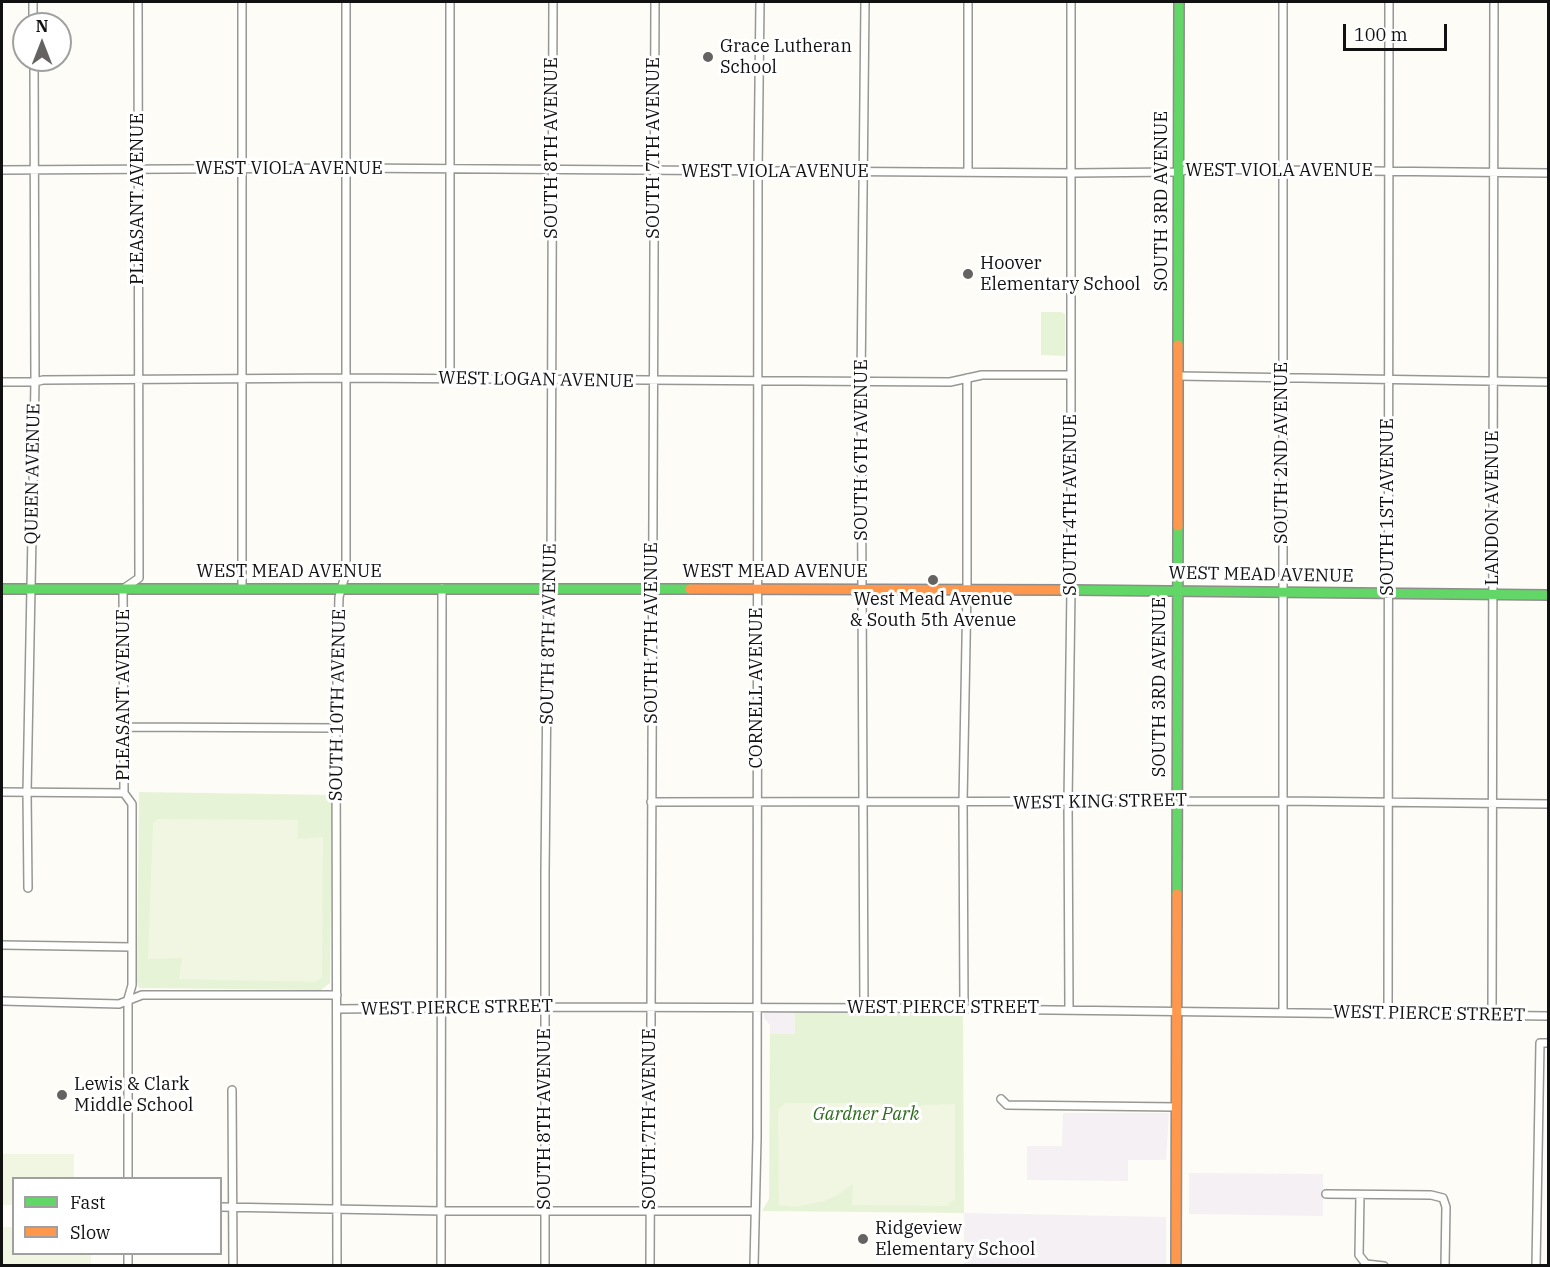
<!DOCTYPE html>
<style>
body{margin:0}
#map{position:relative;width:1550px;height:1267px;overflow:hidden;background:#fdfcf7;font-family:"IBM Plex Serif",serif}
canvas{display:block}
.frame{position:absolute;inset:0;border:3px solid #111;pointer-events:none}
.legend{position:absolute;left:12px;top:1177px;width:210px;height:78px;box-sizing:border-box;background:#fff;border:2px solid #a0a0a0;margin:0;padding:8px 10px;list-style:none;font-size:18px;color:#111}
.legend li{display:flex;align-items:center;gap:12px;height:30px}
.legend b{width:30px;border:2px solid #a0a0a0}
.north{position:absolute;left:12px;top:12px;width:60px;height:60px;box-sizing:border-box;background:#fff;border:2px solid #a0a0a0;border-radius:50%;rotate:0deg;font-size:16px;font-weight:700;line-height:24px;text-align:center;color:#111}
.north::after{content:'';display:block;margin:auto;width:21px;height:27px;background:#646362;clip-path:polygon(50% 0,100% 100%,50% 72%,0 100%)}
.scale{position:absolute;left:1343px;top:24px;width:104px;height:27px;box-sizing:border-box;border:3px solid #111;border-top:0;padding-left:8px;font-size:18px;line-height:21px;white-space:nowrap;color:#111;-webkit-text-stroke:4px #fff;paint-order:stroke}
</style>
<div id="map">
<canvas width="1550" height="1267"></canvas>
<div class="frame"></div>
<ul class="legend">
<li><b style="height:8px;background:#63d668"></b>Fast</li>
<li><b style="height:8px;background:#ff974d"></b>Slow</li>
</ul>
<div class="north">N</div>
<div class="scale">100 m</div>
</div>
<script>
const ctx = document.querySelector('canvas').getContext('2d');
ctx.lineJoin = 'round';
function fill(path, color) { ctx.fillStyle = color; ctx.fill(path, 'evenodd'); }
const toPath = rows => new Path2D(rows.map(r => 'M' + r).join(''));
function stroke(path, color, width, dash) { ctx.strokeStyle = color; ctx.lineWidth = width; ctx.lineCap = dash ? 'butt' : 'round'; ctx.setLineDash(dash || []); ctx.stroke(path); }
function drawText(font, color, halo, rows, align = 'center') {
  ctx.font = font + ' "IBM Plex Serif",serif'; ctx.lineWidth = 6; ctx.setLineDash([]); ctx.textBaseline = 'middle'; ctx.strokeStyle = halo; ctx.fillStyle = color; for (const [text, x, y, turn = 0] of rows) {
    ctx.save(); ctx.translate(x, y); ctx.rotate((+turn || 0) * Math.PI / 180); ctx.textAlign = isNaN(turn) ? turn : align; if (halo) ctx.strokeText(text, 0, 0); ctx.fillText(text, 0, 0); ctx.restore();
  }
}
fill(toPath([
 [794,1010,795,1034,770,1034,770,1025,764,1018,764,1011],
 [1063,1113,1169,1113,1166,1160,1128,1160,1128,1181,1027,1180,1027,1146,1062,1146],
 [1189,1173,1323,1174,1323,1216,1189,1214],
 [964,1213,1166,1217,1166,1265,964,1265]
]), '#f5f0f3');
fill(toPath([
 [1041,312,1061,312,1065,314,1065,356,1041,355],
 [139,792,332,795,330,983,321,990,139,988,137,982],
 [794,1010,963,1013,964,1213,762,1211,769,1199,770,1034,795,1034]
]), '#e7f3d7');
fill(toPath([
 [158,819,298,820,297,839,323,837,322,978,315,982,179,979,182,958,148,959,153,823],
 [785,1103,881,1103,881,1126,894,1116,910,1109,924,1105,955,1104,955,1199,947,1206,852,1205,853,1184,838,1195,824,1201,794,1207,779,1205,778,1110],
 [2,1154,74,1154,74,1178,14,1178,13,1205,2,1205],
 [2,1227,13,1227,14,1254,91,1254,91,1265,2,1265]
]), '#f0f6e1');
const street = toPath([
 [33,2,33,24],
 [450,2,450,379],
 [2,170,346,168,1072,173,1178,172,1190,169,1548,173],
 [968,172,968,2],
 [1178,376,1548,382],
 [2,382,35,382,43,380,346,378,950,382,982,375,1070,375],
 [242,589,242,2],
 [125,727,336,728],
 [2,792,124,793],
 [651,802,1282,801,1548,804],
 [28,888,27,792,35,382,34,60],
 [2,945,131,947],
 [2,1001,119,1004,142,995,337,995],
 [864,1007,861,382,865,2],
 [964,1008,963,802,967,589,967,378],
 [338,1009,545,1007,886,1008,1548,1016],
 [1069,1009,1068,802,1071,590,1071,2],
 [1283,1012,1283,2],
 [1388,1013,1389,2],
 [1492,1015,1494,2],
 [232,1090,233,1266],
 [1001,1099,1007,1105,1176,1107],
 [128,1178,128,999,132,985,132,804,124,793,123,589,139,578,138,2],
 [1326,1194,1431,1195,1443,1198,1446,1207,1445,1266],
 [1360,1195,1359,1255,1366,1264,1384,1266],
 [220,1207,442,1211,754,1211],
 [128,1254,128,1266],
 [337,1266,336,728,339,597,346,572,346,2],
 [441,1266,442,588],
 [545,1266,545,872,548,589,551,574,553,2],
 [650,1266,655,2],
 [754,1266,757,1138,758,171,760,2],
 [1536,1266,1540,1043,1548,1043]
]);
const fast = toPath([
 [1178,345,1179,2],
 [2,589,690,589],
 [1073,590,1548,595],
 [1177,894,1178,526]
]);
const slow = toPath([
 [1178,526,1178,345],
 [690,589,1073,590],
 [1176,1266,1177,894]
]);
stroke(street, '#979795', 10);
stroke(fast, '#8e8d8b', 12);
stroke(slow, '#8e8d8b', 12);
stroke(street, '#fffffe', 7);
stroke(fast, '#63d668', 9);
stroke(slow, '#ff974d', 9);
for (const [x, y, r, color] of [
 [708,57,6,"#646362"],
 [968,274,6,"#646362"],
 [933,580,6,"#646362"],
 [62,1095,6,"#646362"],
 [863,1239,6,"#646362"]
]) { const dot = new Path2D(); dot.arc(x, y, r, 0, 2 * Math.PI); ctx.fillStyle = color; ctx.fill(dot); stroke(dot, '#fff', 2); }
drawText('18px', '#111', '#fff', [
 ["Grace Lutheran",720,47],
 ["School",720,68],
 ["Hoover",980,264],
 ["Elementary School",980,285],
 ["West Mead Avenue",933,600,"center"],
 ["& South 5th Avenue",933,621,"center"],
 ["Lewis & Clark",74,1085],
 ["Middle School",74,1106],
 ["Ridgeview",875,1229],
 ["Elementary School",875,1250]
], 'left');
drawText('18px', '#111', '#fff', [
 ["SOUTH 8TH AVENUE",552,148,-90],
 ["SOUTH 7TH AVENUE",654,148,-90],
 ["WEST VIOLA AVENUE",289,169],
 ["WEST VIOLA AVENUE",1279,171],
 ["WEST VIOLA AVENUE",775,172],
 ["PLEASANT AVENUE",138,199,-90],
 ["SOUTH 3RD AVENUE",1162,201,-90],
 ["WEST LOGAN AVENUE",536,380,1],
 ["SOUTH 6TH AVENUE",862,450,-90],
 ["SOUTH 2ND AVENUE",1282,453,-90],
 ["QUEEN AVENUE",33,474,-89],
 ["SOUTH 4TH AVENUE",1071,505,-90],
 ["SOUTH 1ST AVENUE",1388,507,-90],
 ["LANDON AVENUE",1493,508,-90],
 ["WEST MEAD AVENUE",289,572],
 ["WEST MEAD AVENUE",775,572],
 ["WEST MEAD AVENUE",1261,575,1],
 ["SOUTH 7TH AVENUE",652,633,-90],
 ["SOUTH 8TH AVENUE",549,634,-89],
 ["SOUTH 3RD AVENUE",1160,687,-90],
 ["CORNELL AVENUE",757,688,-90],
 ["PLEASANT AVENUE",124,695,-90],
 ["SOUTH 10TH AVENUE",338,705,-89],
 ["WEST KING STREET",1100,802,-1],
 ["WEST PIERCE STREET",457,1008,-1],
 ["WEST PIERCE STREET",943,1008],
 ["WEST PIERCE STREET",1429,1014,1],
 ["SOUTH 8TH AVENUE",545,1119,-90],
 ["SOUTH 7TH AVENUE",650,1119,-90]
]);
drawText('italic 18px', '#2f6b1f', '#fff', [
 ["Gardner Park",866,1115]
]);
</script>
